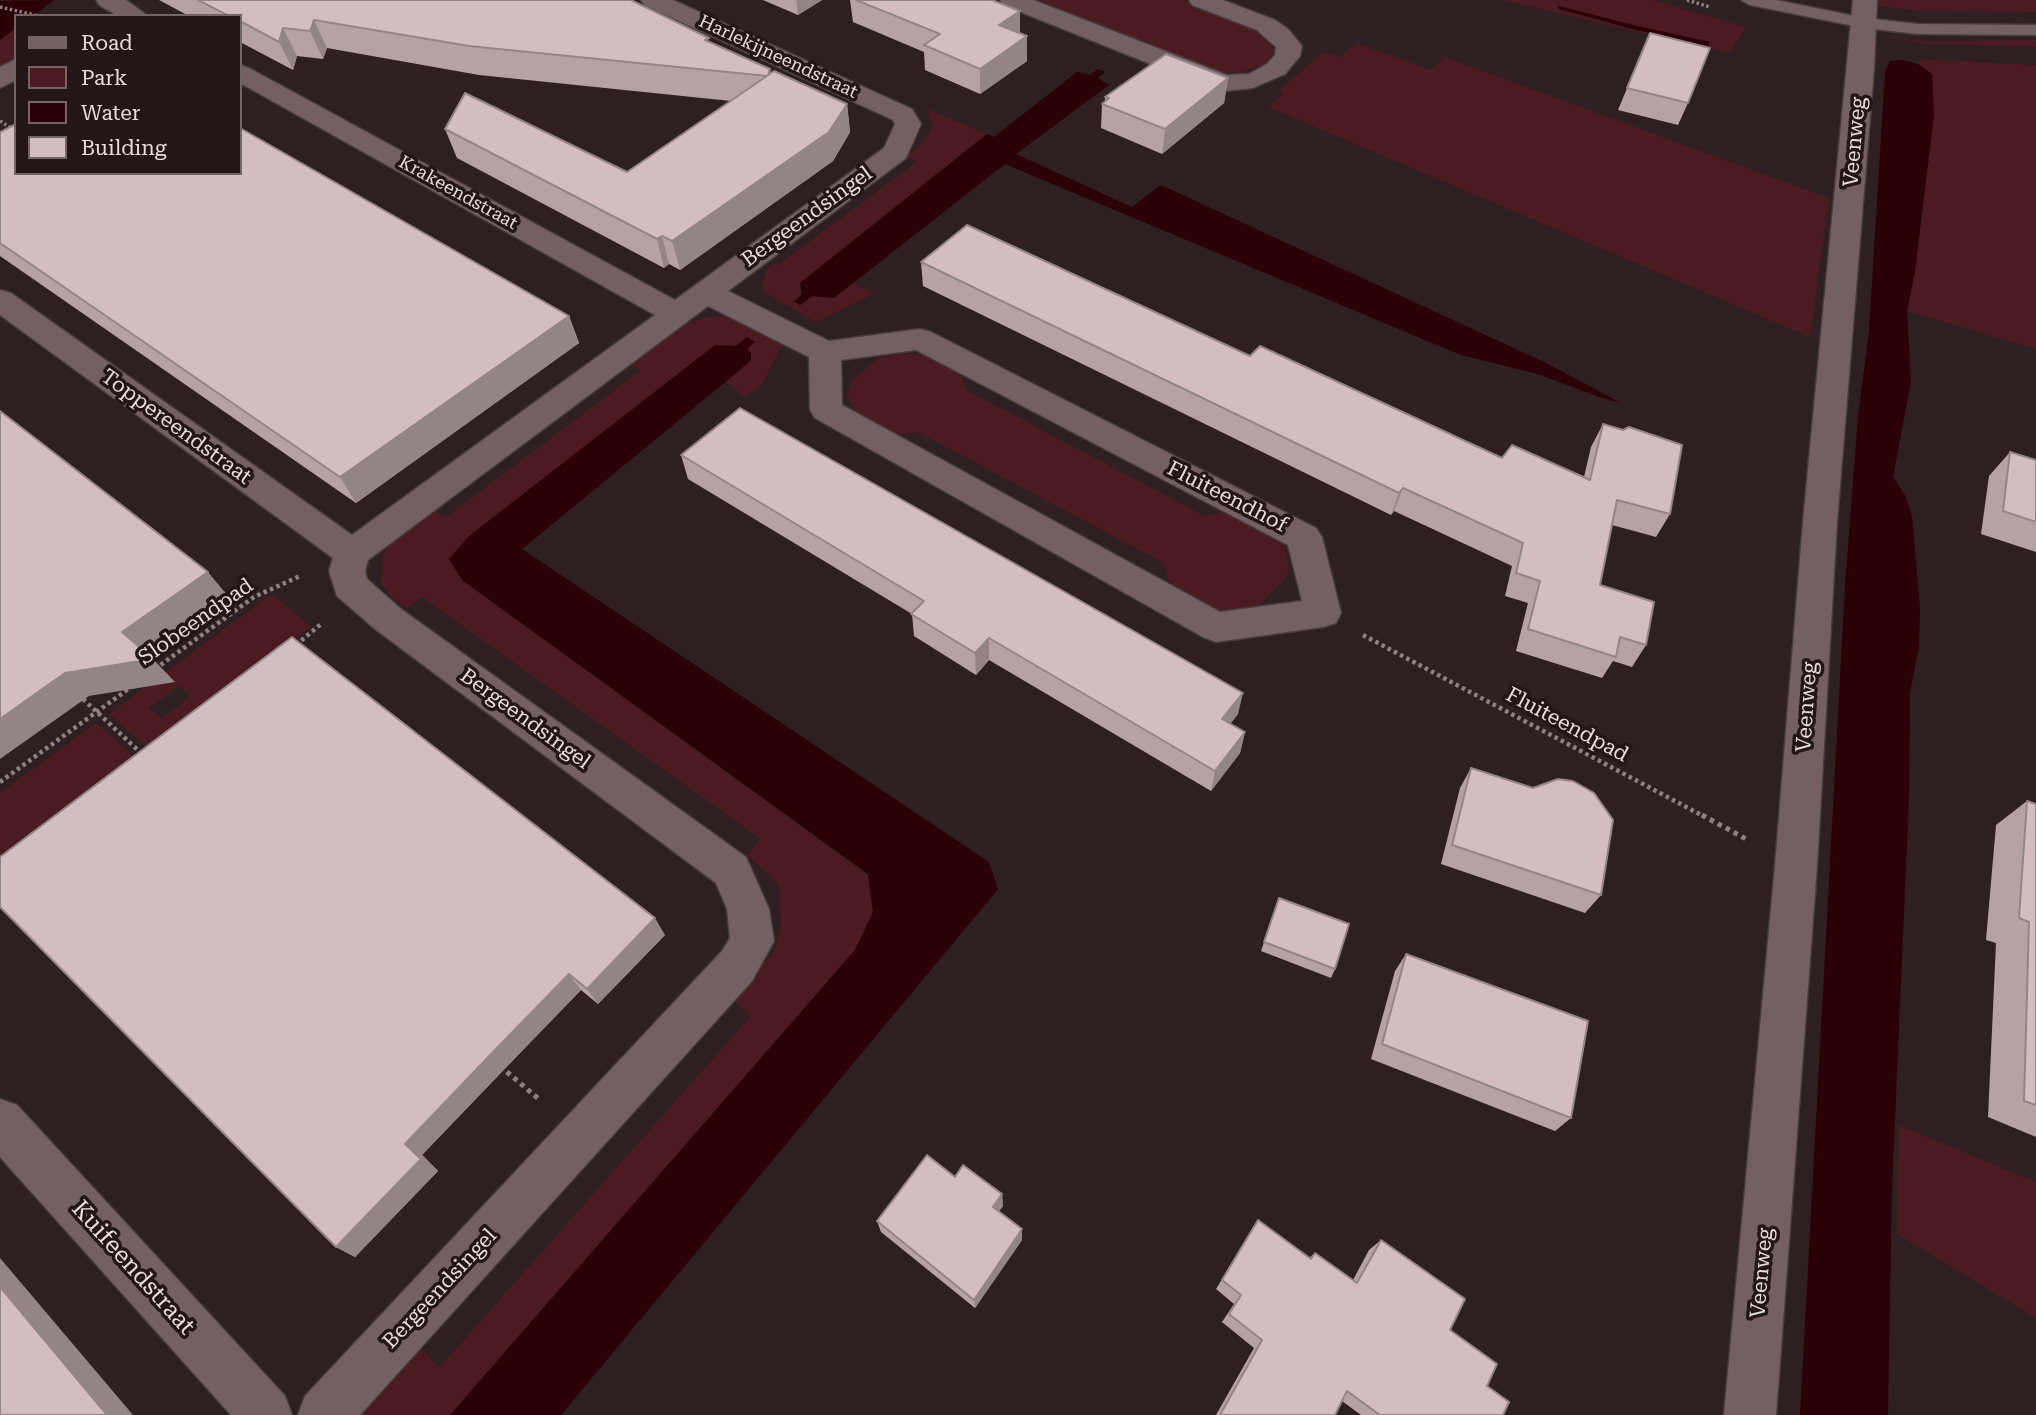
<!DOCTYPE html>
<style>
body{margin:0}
#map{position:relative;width:2036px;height:1415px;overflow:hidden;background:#2e1f20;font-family:"Roboto Serif",serif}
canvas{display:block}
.legend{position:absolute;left:14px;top:14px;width:228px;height:161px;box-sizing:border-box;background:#241617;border:2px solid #726566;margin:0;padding:9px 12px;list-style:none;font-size:21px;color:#e7dcdd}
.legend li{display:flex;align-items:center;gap:14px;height:35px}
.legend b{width:35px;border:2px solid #726566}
</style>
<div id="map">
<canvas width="2036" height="1415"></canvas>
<ul class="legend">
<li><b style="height:9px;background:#736162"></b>Road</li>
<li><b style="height:19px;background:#4b1b21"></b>Park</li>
<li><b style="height:19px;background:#2b0007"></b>Water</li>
<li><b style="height:19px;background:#d2bebf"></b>Building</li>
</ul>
</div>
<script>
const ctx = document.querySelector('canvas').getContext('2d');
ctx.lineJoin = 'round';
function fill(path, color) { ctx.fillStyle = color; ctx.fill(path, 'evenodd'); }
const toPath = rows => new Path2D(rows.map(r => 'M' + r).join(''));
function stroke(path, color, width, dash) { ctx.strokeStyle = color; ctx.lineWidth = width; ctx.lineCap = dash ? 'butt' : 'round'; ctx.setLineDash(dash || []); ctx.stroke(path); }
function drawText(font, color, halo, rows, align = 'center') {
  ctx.font = font + ' "Roboto Serif",serif'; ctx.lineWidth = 7; ctx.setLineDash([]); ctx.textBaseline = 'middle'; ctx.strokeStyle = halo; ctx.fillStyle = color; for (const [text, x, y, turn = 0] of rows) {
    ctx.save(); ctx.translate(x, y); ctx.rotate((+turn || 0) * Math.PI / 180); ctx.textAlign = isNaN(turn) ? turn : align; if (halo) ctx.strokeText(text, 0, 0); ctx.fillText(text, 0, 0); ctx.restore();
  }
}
fill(toPath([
 [1028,0,1183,0,1261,30,1270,36,1274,46,1273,53,1265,64,1254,68,1242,72,1215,72],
 [1502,0,1653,0,1746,27,1730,53],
 [1559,6,1633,25,1709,43,1707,46,1632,29,1559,9,1557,7],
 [1879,0,2036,0,2036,12,1919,11,1878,6],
 [16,28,16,56,0,68,0,40],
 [1879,36,1930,41,2036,40,2036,47,1929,44],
 [1357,43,1431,70,1445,57,1829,198,1810,337,1268,107,1284,94,1278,91,1324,52,1340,57],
 [1921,59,2036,65,2036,349,1907,311,1915,272,1932,74,1918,64],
 [928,109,987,134,800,283,800,305,813,296,834,298,853,283,874,294,816,322,763,292,762,283,768,268,774,264,778,265,917,162,906,156,925,141,932,127],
 [707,317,731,317,783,344,761,386,745,397,726,382,751,360,746,349,754,342,736,346,725,344,462,580,868,875,873,912,855,950,450,1415,360,1415,420,1348,440,1367,751,1016,733,1000,775,950,781,927,779,886,771,876,747,855,761,839,422,597,407,609,391,596,381,583,383,555,392,540,433,509,445,518,640,371,628,363,674,329,691,321],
 [901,353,924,355,961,374,966,390,1205,516,1230,511,1273,535,1283,544,1287,556,1289,570,1284,580,1259,605,1239,612,1217,609,1169,583,1164,563,918,432,898,435,860,416,847,398,852,381,877,359],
 [272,594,311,627,149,749,109,714],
 [179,686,191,696,161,719,149,708],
 [96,723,136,758,0,861,0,793],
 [1899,1125,2036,1182,2036,1318,1897,1234]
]), '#4b1b21');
fill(toPath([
 [54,0,33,16,16,16,16,28,0,40,0,1],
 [1559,6,1633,25,1710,42,1708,46,1632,29,1559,9,1557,7],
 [1903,60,1918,64,1932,74,1934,115,1915,272,1907,311,1911,381,1893,477,1905,495,1912,516,1920,607,1919,647,1910,693,1909,799,1892,1187,1888,1415,1800,1415,1845,586,1858,416,1869,331,1885,72,1890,61],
 [1098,69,1105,72,1098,78,1109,85,1016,154,1132,207,1161,185,1546,363,1621,403,1599,397,1541,375,1461,355,1005,164,834,298,813,296,800,305,794,302,802,294,800,283,987,134,994,137,1077,72,1090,75],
 [747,337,755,342,747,349,751,353,751,360,740,370,522,549,989,862,998,889,561,1415,450,1415,855,950,873,912,868,874,462,580,449,559,469,536,715,345,736,346]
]), '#2b0007');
const service = toPath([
 [1741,0,1776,0,1864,18,1918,24,2036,25,2036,35,1918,34,1864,28,1750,5,1741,0]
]);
const minor = toPath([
 [96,0,126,0,148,16,118,16,99,5,96,0],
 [641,0,673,0,912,109,921,124,906,158,728,291,829,341,920,329,931,332,1316,528,1322,537,1341,613,1336,623,1323,627,1216,642,1203,637,815,418,810,410,809,357,708,306,368,560,365,571,367,579,401,609,746,857,769,909,774,941,752,981,360,1415,298,1415,305,1396,722,951,730,938,727,909,716,883,375,629,337,596,329,571,333,558,0,315,0,290,11,293,352,535,655,315,240,83,240,65,249,68,675,300,884,148,895,124,893,120,644,5,641,0],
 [916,350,1288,545,1302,601,1220,612,842,405,841,360,916,350],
 [1000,0,1033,0,1227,75,1249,74,1267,64,1275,55,1276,47,1257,30,1192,5,1189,0,1223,0,1275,20,1288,29,1302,46,1300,56,1285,74,1253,88,1225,91,1193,81,1003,5,1000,0],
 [1853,0,1877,0,1874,69,1837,522,1817,866,1776,1415,1724,1415,1775,866,1803,522,1853,0],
 [16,59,16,80,0,88,0,67,16,59],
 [0,1099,17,1105,285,1396,292,1415,231,1415,0,1157,0,1099]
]);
stroke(service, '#473c3d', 3);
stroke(minor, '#473c3d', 3);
stroke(toPath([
 [1687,0,1710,7],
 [0,7,39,16],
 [0,121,16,131]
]), '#8e8182', 3.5, [2.5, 2.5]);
stroke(toPath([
 [1363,635,1705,817],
 [296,645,321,624],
 [155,669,254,597,300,576],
 [83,699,142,754],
 [0,782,131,687]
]), '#8e8182', 4.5, [3.5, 3.5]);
stroke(toPath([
 [1702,815,1748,840],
 [500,1066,541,1101]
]), '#8e8182', 5, [4.5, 4.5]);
fill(service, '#736162');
fill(minor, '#736162');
fill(toPath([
 [159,0,631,0,710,42,770,69,771,74,847,104,850,132,833,161,680,270,669,264,664,268,457,158,445,129,627,172,731,101,479,75,327,48,323,59,297,56,293,70,240,42,240,16,189,16],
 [763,0,822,0,798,15],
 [850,0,992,0,1020,33,1027,61,980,94,925,70,924,52,853,22],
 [1650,33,1688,103,1678,125,1618,110],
 [1228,78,1224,103,1162,154,1101,128,1102,104,1105,101,1105,97],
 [0,132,569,316,579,343,356,503,0,256],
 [921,262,1250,356,1502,458,1584,477,1591,447,1603,424,1623,430,1670,514,1656,537,1612,525,1600,585,1646,645,1632,667,1613,661,1602,678,1516,651,1528,603,1505,596,1512,566,1394,511,1391,515,923,286],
 [2010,452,2036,460,2036,552,1981,534,1989,476],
 [681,455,1238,714,1230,724,1245,732,1240,753,1211,791,989,660,976,675,914,636,912,614,688,479],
 [1471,768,1601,895,1585,913,1441,864,1460,788],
 [2027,801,2036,804,2036,1137,1988,1117,1996,943,1986,940,1996,825],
 [0,907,665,935,598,1004,581,990,507,1066,422,1155,438,1171,355,1257,336,1247],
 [1276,907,1335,969,1331,978,1261,951],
 [1406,954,1571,1118,1555,1131,1371,1059,1395,971],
 [955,1177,1002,1194,1003,1206,999,1211,1022,1240,975,1308,881,1232,877,1221],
 [1258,1220,1309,1258,1315,1253,1353,1280,1369,1250,1381,1240,1450,1330,1487,1386,1503,1415,1361,1415,1342,1401,1335,1415,1216,1415,1254,1348,1222,1322,1234,1304,1216,1289]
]), '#b5a3a4');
fill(toPath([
 [796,0,822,0,798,15],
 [1020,11,1020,36,999,25],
 [314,20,327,48,323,59,310,31],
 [283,28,297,56,293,70,279,42],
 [1027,36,1027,61,980,94,980,69],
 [1228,78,1224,103,1162,154,1165,129],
 [847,104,850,132,833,161,680,270,672,241],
 [662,236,669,264,664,268,657,239],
 [569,316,579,343,356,503,340,477],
 [1403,488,1394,511,1391,515,1399,493],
 [208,572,228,596,144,655,122,632],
 [989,638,989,660,976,675,975,653],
 [153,659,175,682,89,696,0,759,0,719,65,673],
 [1243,693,1238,714,1217,740,1222,719],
 [1245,732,1240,753,1211,791,1215,771],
 [655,918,665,935,598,1004,587,989],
 [569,974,581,990,422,1155,438,1171,355,1257,336,1247,405,1144],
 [1002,1194,1003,1206,994,1218,993,1207],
 [1022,1229,1022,1240,975,1308,974,1300],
 [0,1258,133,1415,107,1415,0,1287]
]), '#938586');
const building = toPath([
 [198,0,631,0,709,38,705,40,770,69,768,75,774,71,847,104,829,132,672,241,662,236,657,239,445,129,465,93,627,172,767,76,469,46,314,20,310,31,283,28,279,42,240,21,240,16,229,16,198,0],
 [856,0,992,0,1020,11,999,25,1027,36,980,69,924,45,940,34,856,0],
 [1650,33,1710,48,1688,103,1627,88,1650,33],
 [1166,54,1228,78,1165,129,1102,104,1109,98,1105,97,1166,54],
 [16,124,16,173,240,173,240,128,569,316,340,477,0,243,0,132,16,124],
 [967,225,1250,356,1260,346,1502,458,1512,445,1590,480,1603,424,1623,430,1629,427,1682,445,1670,514,1617,500,1600,585,1654,602,1646,645,1620,637,1616,657,1528,629,1540,581,1516,573,1523,543,1403,488,1399,493,921,262,967,225],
 [740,408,1243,693,1222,719,1245,732,1215,771,989,638,975,653,911,614,924,601,681,455,740,408],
 [0,411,208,572,122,632,153,659,65,673,0,719,0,411],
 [2010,452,2036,460,2036,522,2003,511,2010,452],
 [292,637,655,918,587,989,569,974,493,1052,405,1144,421,1159,336,1247,0,907,0,857,292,637],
 [1471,768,1533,788,1558,779,1573,781,1594,793,1613,820,1601,895,1452,845,1471,768],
 [2027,801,2036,804,2036,1105,2024,1101,2029,922,2019,918,2027,801],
 [1279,898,1349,924,1335,969,1264,942,1279,898],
 [1406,954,1588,1021,1571,1118,1382,1044,1406,954],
 [927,1155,955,1177,963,1165,1002,1194,993,1207,1022,1229,974,1300,877,1221,927,1155],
 [1258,1220,1311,1259,1315,1253,1357,1283,1381,1240,1465,1299,1450,1330,1497,1364,1487,1386,1509,1402,1503,1415,1380,1415,1347,1391,1335,1415,1220,1415,1262,1340,1229,1314,1241,1295,1222,1280,1258,1220],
 [0,1287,107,1415,0,1415,0,1287]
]);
fill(building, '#d2bebf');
stroke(building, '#938586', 2);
drawText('18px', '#e7dcdd', '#241617', [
 ["Harlekijneendstraat",778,57,25],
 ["Krakeendstraat",458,193,29]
]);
drawText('21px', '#e7dcdd', '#241617', [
 ["Veenweg",1855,142,-85],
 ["Bergeendsingel",807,217,-36],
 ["Toppereendstraat",176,427,36],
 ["Fluiteendhof",1227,497,27],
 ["Slobeendpad",196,622,-35],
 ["Veenweg",1807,707,-86],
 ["Bergeendsingel",525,719,36],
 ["Fluiteendpad",1567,725,28],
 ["Veenweg",1762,1273,-85],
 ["Bergeendsingel",440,1289,-47]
]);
drawText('24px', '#e7dcdd', '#241617', [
 ["Kuifeendstraat",133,1268,48]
]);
</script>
